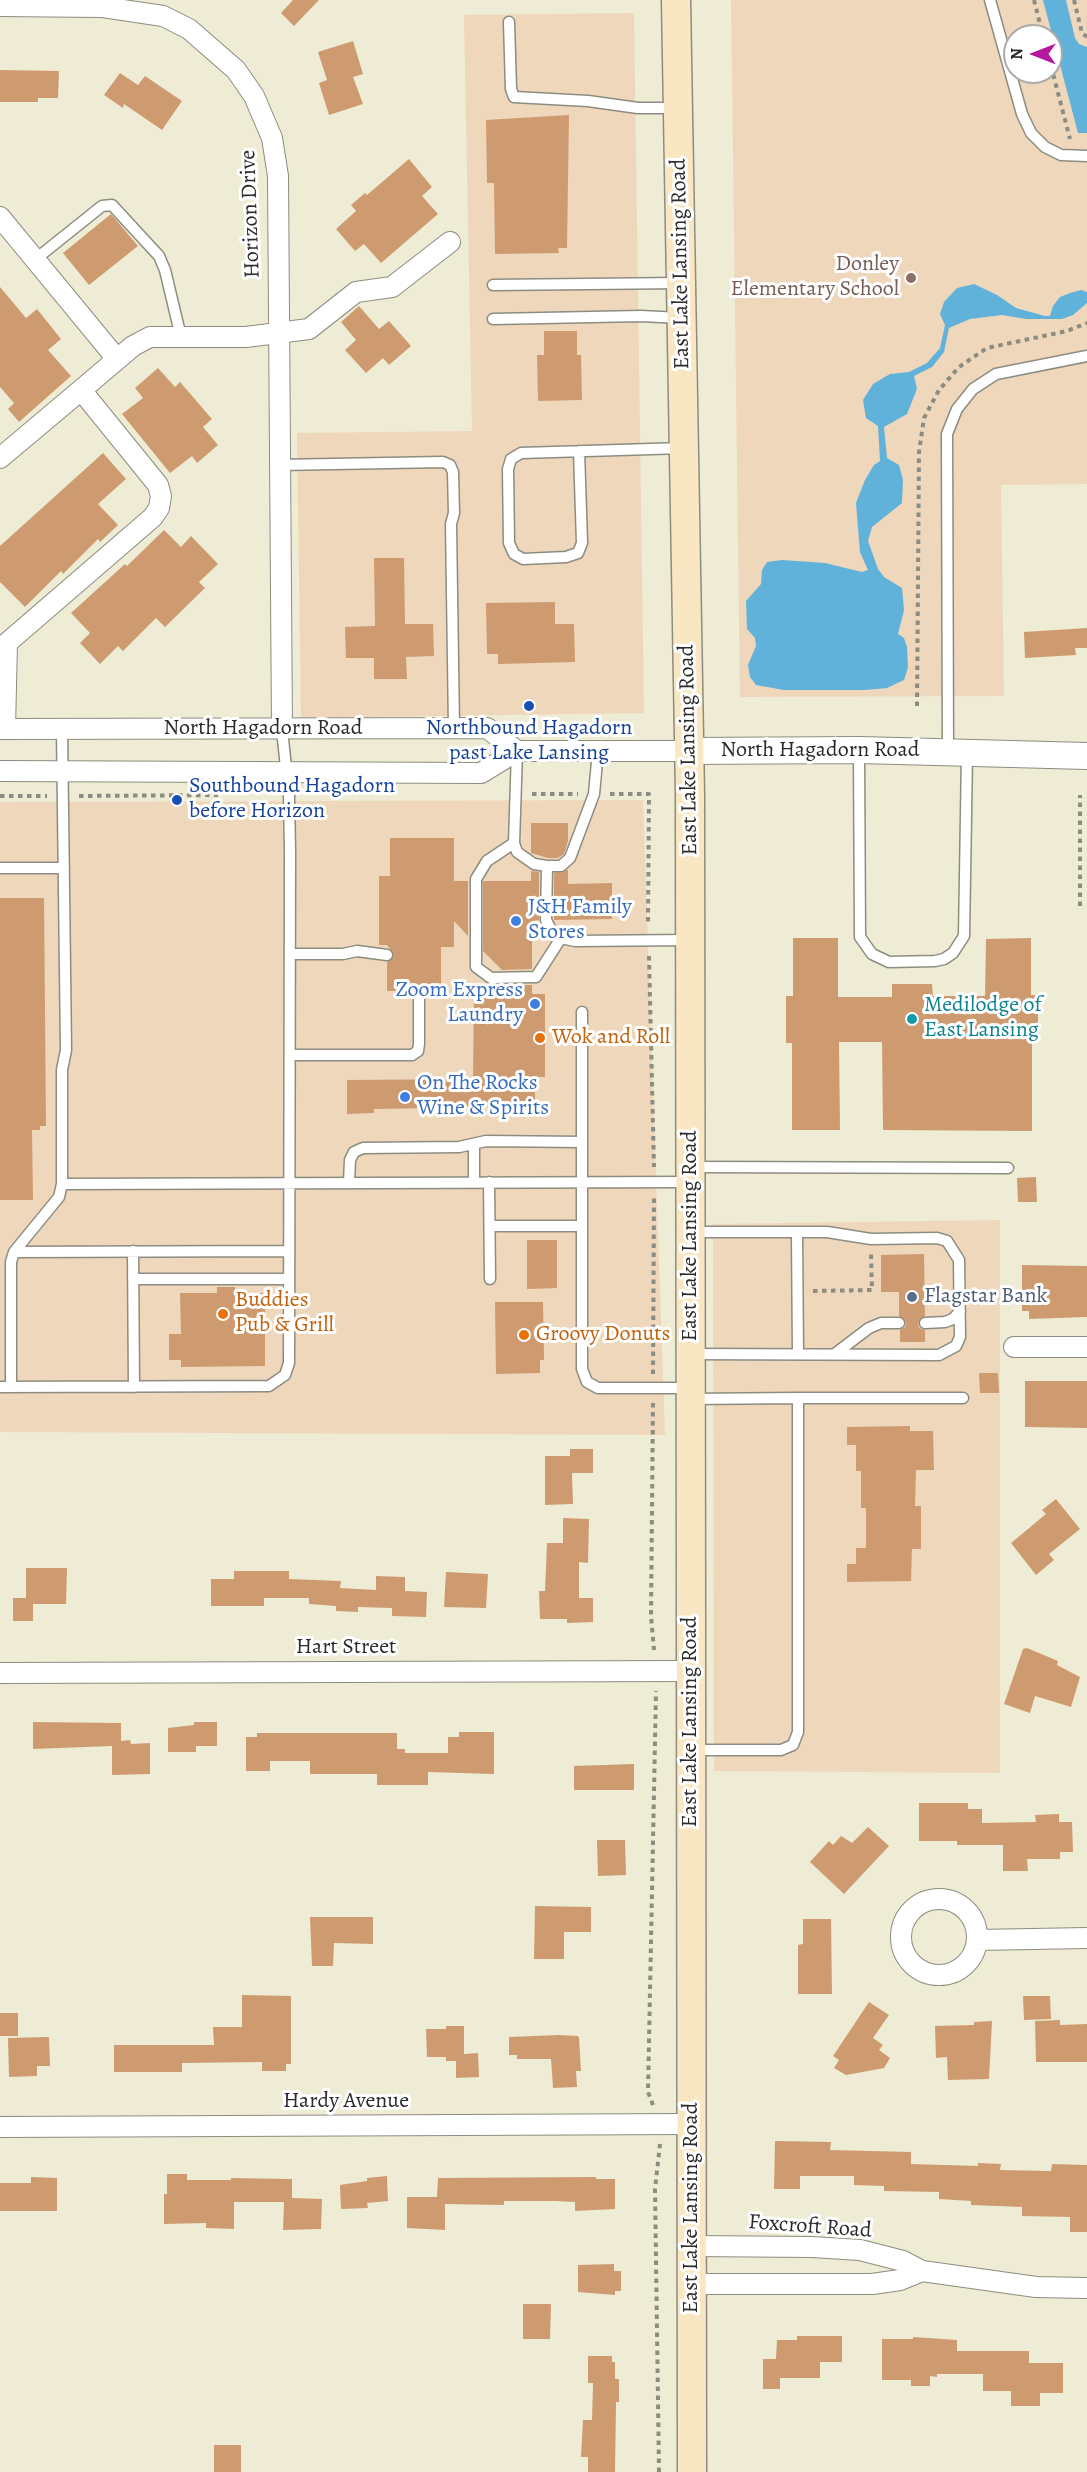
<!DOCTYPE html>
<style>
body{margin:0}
#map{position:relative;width:1087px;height:2472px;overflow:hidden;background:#efecd5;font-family:Alegreya,serif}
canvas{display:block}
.north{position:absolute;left:1003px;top:24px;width:60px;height:60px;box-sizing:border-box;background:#fff;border:2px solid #aaa;border-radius:50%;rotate:270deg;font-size:16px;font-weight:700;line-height:24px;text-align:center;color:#2b2b2b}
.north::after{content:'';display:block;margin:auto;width:21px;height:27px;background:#b5179e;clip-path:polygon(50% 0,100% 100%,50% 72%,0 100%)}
</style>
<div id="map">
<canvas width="1087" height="2472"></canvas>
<div class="north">N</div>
</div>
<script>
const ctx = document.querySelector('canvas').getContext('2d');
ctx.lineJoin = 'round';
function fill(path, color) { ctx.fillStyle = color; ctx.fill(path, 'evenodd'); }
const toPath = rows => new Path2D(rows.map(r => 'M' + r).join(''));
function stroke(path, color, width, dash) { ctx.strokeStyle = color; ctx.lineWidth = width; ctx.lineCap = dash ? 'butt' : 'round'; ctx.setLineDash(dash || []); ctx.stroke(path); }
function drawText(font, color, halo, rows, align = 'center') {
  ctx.font = font + ' Alegreya,serif'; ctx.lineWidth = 6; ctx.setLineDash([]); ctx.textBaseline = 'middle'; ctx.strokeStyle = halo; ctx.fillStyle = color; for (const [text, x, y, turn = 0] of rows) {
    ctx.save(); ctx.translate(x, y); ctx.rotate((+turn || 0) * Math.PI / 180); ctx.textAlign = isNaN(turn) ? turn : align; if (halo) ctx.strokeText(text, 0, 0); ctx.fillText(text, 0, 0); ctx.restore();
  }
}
fill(toPath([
 [731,0,1087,0,1087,484,1001,485,1004,696,740,697],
 [1015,36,1051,36,1051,72,1015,72],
 [634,13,644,713,301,718,297,433,472,431,464,15],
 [643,800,665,1435,0,1432,0,802],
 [1000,1220,1000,1773,714,1771,713,1224]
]), '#eed7bb');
fill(toPath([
 [1043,0,1066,0,1075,38,1079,44,1087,47,1087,133,1078,133],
 [974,284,997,295,1016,308,1045,316,1050,316,1053,306,1060,297,1070,293,1081,290,1087,292,1087,303,1073,315,1062,319,1026,319,1002,315,970,319,949,328,944,352,932,367,914,376,917,389,907,414,884,427,887,458,899,465,903,480,902,503,872,527,868,541,878,569,884,577,902,588,904,610,898,634,904,638,907,647,908,667,904,680,887,688,865,690,784,690,756,685,750,677,748,665,756,646,755,638,747,629,746,601,761,584,762,570,767,562,782,560,825,563,862,572,868,570,860,552,856,503,865,480,874,465,880,461,878,426,866,418,863,400,873,384,890,374,909,372,927,363,940,348,945,325,940,314,944,302,957,288]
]), '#60b2db');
fill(toPath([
 [293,0,319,0,294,26,281,13],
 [353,41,363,74,353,77,363,104,329,115,319,83,327,80,318,52],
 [0,70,59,71,58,98,38,98,38,102,0,102],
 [120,73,138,85,145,76,182,101,162,130,124,104,123,108,104,95],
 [569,115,567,248,558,248,559,253,495,254,494,183,487,183,486,120],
 [409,159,432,187,422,196,438,214,381,263,364,244,355,251,336,229,356,211,351,205,365,193,367,195],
 [111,214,138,246,89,285,63,253],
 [0,287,26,318,37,309,61,339,48,350,71,376,19,422,8,409,14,403,0,387],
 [359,306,379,329,389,321,411,346,389,365,383,358,366,373,345,350,356,340,341,322],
 [544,331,577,331,577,355,581,355,582,400,538,401,537,355,544,355],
 [158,368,175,387,180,382,212,419,203,427,218,445,197,463,192,456,170,473,122,414,143,398,135,388],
 [103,453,126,479,98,504,118,525,100,542,98,539,63,574,61,571,25,607,0,582,0,546],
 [164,530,181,547,191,536,218,564,199,582,205,588,165,627,156,618,123,651,118,646,100,664,80,643,90,633,71,613,125,564,127,566],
 [374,558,404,558,405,624,433,624,434,656,406,657,407,679,374,679,374,658,346,658,345,627,375,626],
 [555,602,555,624,574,624,575,662,498,664,498,654,487,654,486,603],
 [1087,628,1087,648,1075,648,1076,655,1025,658,1024,632],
 [531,823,568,823,568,841,564,854,558,858,548,858,531,853],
 [390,838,454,838,454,881,468,881,468,936,454,921,454,947,441,947,441,991,387,991,387,962,394,955,387,945,379,945,379,876,390,876],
 [568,870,568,884,612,883,612,919,554,920,554,873],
 [531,871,539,872,539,920,532,921,532,969,502,970,483,951,483,881,531,881],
 [0,898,44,898,46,1126,40,1126,40,1130,32,1130,33,1200,0,1200],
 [793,938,838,938,838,997,892,997,892,984,932,984,933,996,985,996,986,939,1031,938,1031,995,1038,995,1038,1042,1032,1042,1032,1131,883,1130,882,1042,839,1042,840,1130,792,1130,792,1043,786,1043,786,996,793,996],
 [516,985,532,985,532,994,545,994,545,1077,535,1077,535,1107,461,1106,461,1111,436,1112,436,1108,374,1109,374,1113,347,1114,347,1080,473,1079,474,994,525,994],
 [1036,1177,1037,1202,1018,1202,1017,1178],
 [527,1240,557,1240,557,1288,527,1289],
 [924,1254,925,1316,918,1323,919,1328,925,1330,925,1342,900,1342,900,1330,905,1327,906,1322,899,1316,899,1292,881,1292,881,1255],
 [1022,1265,1087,1266,1087,1317,1029,1319,1029,1311,1022,1311],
 [217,1287,235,1287,235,1293,265,1293,265,1366,181,1367,181,1360,169,1360,169,1334,181,1334,180,1293,217,1293],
 [495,1302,543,1302,544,1360,540,1360,540,1373,496,1374],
 [979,1373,998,1373,999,1393,980,1393],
 [1025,1381,1087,1381,1087,1428,1025,1427],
 [910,1426,910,1431,933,1431,934,1470,916,1470,915,1506,921,1506,921,1549,912,1549,911,1581,847,1582,847,1564,856,1564,856,1548,866,1548,866,1508,861,1508,861,1471,856,1471,856,1445,847,1445,847,1427],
 [570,1449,593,1449,593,1473,572,1473,573,1504,545,1505,545,1456,570,1456],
 [1056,1499,1080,1529,1049,1554,1054,1560,1036,1575,1011,1543,1046,1514,1042,1510],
 [563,1518,589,1519,588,1563,579,1562,579,1598,593,1598,593,1622,567,1623,567,1619,540,1619,539,1591,545,1591,547,1543,563,1543],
 [26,1568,67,1568,66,1604,33,1604,33,1621,13,1621,13,1598,26,1598],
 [234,1571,289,1571,289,1579,341,1581,340,1588,376,1590,376,1576,405,1577,405,1591,427,1592,426,1617,392,1616,392,1608,358,1607,358,1612,336,1611,336,1606,309,1604,309,1598,264,1598,264,1606,211,1606,211,1579,234,1579],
 [446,1572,488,1574,486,1608,444,1607],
 [1027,1648,1058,1661,1057,1665,1080,1677,1071,1707,1035,1696,1030,1713,1004,1704,1023,1649],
 [33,1722,121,1723,121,1741,130,1740,131,1744,150,1743,150,1774,112,1775,112,1746,33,1749],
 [194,1722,217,1722,217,1746,196,1746,196,1752,168,1752,168,1728,194,1725],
 [459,1732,494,1732,494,1774,428,1772,428,1785,377,1785,377,1774,310,1774,310,1761,270,1761,270,1771,246,1771,246,1737,257,1737,257,1733,397,1733,397,1749,405,1749,405,1753,448,1753,448,1737,459,1737],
 [634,1764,634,1790,574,1790,574,1766],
 [919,1803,968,1803,968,1809,982,1809,982,1823,1036,1822,1035,1815,1059,1814,1059,1822,1072,1822,1073,1852,1060,1852,1060,1859,1027,1859,1028,1871,1003,1871,1003,1845,957,1845,957,1841,919,1841],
 [868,1827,889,1846,844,1894,810,1862,829,1841,833,1845,841,1836,852,1843],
 [597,1840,625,1840,626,1875,598,1876],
 [535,1906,591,1907,591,1932,564,1932,564,1959,534,1959],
 [310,1917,373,1917,373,1944,334,1943,333,1966,312,1966],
 [803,1919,831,1919,832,1994,798,1994,798,1945,803,1944],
 [242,1995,291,1996,291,2064,286,2064,286,2071,262,2071,262,2062,182,2063,182,2072,114,2072,114,2045,214,2045,213,2027,242,2027],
 [1023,1996,1050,1996,1051,2019,1024,2020],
 [869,2002,889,2015,873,2038,883,2045,879,2050,890,2058,884,2068,846,2075,834,2068,839,2060,833,2056],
 [0,2013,18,2013,18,2036,0,2036],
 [1060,2020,1060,2025,1087,2024,1087,2062,1036,2062,1035,2021],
 [992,2021,989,2079,948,2080,947,2057,936,2058,935,2026,974,2025,974,2022],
 [446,2026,464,2026,464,2054,478,2053,479,2077,456,2078,456,2061,446,2061,446,2057,427,2057,426,2029,446,2029],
 [559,2035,578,2036,579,2038,581,2071,576,2071,577,2087,553,2088,551,2059,517,2059,517,2055,509,2055,509,2037],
 [49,2037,50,2066,37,2066,37,2076,9,2077,8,2038],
 [775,2141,831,2142,830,2150,911,2152,911,2164,978,2166,978,2163,1001,2164,1000,2170,1051,2171,1052,2164,1087,2165,1087,2232,1070,2232,1070,2217,1022,2216,1022,2207,971,2205,971,2201,939,2199,939,2192,884,2191,884,2186,854,2185,854,2176,800,2176,800,2189,774,2189],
 [167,2174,187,2174,187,2180,231,2180,231,2178,292,2179,292,2198,322,2199,321,2229,283,2230,284,2202,234,2202,234,2229,206,2228,206,2223,164,2224,164,2194,167,2194],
 [387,2176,388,2201,367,2203,368,2208,341,2209,340,2185,367,2181,367,2178],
 [31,2177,57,2178,57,2211,0,2211,0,2183,31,2183],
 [596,2177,596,2179,615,2179,615,2209,575,2211,575,2202,555,2201,504,2201,504,2205,445,2204,445,2230,407,2228,407,2197,437,2197,438,2178],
 [614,2264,614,2271,621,2271,621,2291,615,2291,615,2295,578,2292,578,2265],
 [523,2304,551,2304,550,2339,523,2339],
 [797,2336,842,2336,842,2362,820,2362,820,2378,780,2378,780,2389,763,2389,763,2359,776,2359,777,2340,797,2340],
 [913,2337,957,2340,957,2351,1029,2351,1029,2363,1063,2363,1063,2393,1040,2393,1040,2406,1011,2406,1011,2391,983,2391,983,2374,937,2374,937,2377,930,2376,930,2386,911,2386,911,2380,882,2380,882,2339,913,2339],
 [588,2356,612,2356,612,2362,615,2362,615,2379,619,2379,619,2402,616,2402,615,2472,588,2472,588,2457,581,2457,583,2420,592,2420,593,2383,588,2383],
 [214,2445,241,2445,241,2472,214,2472]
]), '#ce9b70');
const service = toPath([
 [990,0,1022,114,1031,133,1045,147,1061,155,1087,156],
 [509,22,511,89,514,97,588,101,638,108,678,108],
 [37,258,102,206,112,205,159,256,165,270,181,337],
 [493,285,681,283],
 [493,319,641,316,681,318],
 [579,451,582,543,578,553,566,557,523,559,514,554,509,543,508,469,511,459,521,453,684,448],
 [279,465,443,462,450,465,453,472,454,513,451,524,454,728],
 [62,730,66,1050,62,1070,62,1184,690,1182],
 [517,751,514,843,517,852,534,864,547,866,561,866,570,858,594,794,598,751],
 [859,751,860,937,872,954,889,962,935,961,944,959,953,953,964,936,967,754],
 [948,752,947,434,957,409,973,389,996,374,1087,356],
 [514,843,487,861,476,879,476,967,491,978,536,977,561,938],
 [547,866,546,920,551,930,561,938,575,941,690,940],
 [0,868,64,868],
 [290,954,343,954,357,951,387,955],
 [582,1012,582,1369,587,1382,598,1388,688,1388],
 [290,1055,412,1055,418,1051,419,1044,419,998],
 [474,1144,474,1182],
 [691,1167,1008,1168],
 [349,1182,350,1160,354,1152,363,1148,459,1147,486,1141,582,1142],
 [489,1182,490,1279],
 [490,1226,582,1226],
 [797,1234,798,1354],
 [133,1251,134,1387],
 [14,1252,289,1251],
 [133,1279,289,1279],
 [925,1323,945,1322,953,1319,960,1311],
 [836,1353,869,1328,881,1323,899,1323],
 [691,1354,939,1355,956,1346,960,1337,959,1260,947,1241,937,1238,871,1239,827,1232,692,1232],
 [0,1387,269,1386,285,1375,289,1363,290,852,289,795,282,730],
 [11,1387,11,1262,14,1252,59,1197,62,1184],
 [798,1398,963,1398],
 [691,1399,798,1398,798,1732,793,1745,781,1750,691,1750]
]);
const minor = toPath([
 [0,6,103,7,163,16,189,29,236,70,254,96,272,138,278,176,282,730],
 [0,217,117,359],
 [0,458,81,390],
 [0,729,487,728,517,751],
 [5,729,7,643,153,517,159,508,161,496,158,485,81,390,133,346,150,337,246,337,309,329,356,292,392,287,450,242],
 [0,771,481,773,517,751,688,751],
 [1014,1347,1087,1347],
 [0,1673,691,1671],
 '901 1937a38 38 0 1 1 76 0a38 38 0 1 1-76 0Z',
 [977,1940,1087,1938],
 [0,2127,691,2124],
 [692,2246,812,2247,860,2250,903,2261,922,2271,1036,2287,1087,2288],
 [692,2284,872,2284,900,2280,922,2271]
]);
const tertiary = toPath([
 [688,751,860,750,1087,756]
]);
const secondary = toPath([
 [676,0,690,795,692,2472]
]);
stroke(service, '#8d8c80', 13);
stroke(minor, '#8d8c80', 22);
stroke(tertiary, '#8d8c80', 28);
stroke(secondary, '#8d8c80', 31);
stroke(toPath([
 [1034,0,1043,36],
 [1074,0,1082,33,1087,37],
 [1051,66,1070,139],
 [917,706,919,452,924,418,939,390,959,367,987,348,1067,331,1087,323],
 [532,794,578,794],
 [610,794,649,794,648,924],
 [0,796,47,796],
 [79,796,218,795],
 [1080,906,1080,795],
 [649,956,654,1167],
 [813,1291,872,1290,871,1254],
 [653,1374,654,1196],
 [653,1403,651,1616,654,1650],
 [653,2105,648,2092,656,1691],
 [659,2472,655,2189,660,2144]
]), '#8d8c80', 4, [4.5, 4.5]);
stroke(service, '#fff', 10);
stroke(minor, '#fff', 20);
stroke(tertiary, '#fff', 26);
stroke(secondary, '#f9e7c3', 28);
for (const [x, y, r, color] of [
 [911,278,6,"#8d6e63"],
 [529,706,6,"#1a4fb4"],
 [177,800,6,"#1a4fb4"],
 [516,921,6,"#3f7fe0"],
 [535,1004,6,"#3f7fe0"],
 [912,1019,6,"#0f9aa8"],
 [540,1038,6,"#e8710a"],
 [405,1097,6,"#3f7fe0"],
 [912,1297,6,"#5c6f8a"],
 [223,1314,6,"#e8710a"],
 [524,1335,6,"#e8710a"]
]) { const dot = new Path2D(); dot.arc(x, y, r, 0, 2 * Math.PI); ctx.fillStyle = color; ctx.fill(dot); stroke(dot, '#fff', 2); }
drawText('22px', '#2b2b2b', '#fff', [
 ["Horizon Drive",251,214,-92],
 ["East Lake Lansing Road",681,264,-91],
 ["North Hagadorn Road",263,729],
 ["East Lake Lansing Road",689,750,-91],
 ["North Hagadorn Road",820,751],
 ["East Lake Lansing Road",691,1236,-90],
 ["Hart Street",346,1648],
 ["East Lake Lansing Road",691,1722,-90],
 ["Hardy Avenue",346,2102],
 ["East Lake Lansing Road",692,2208,-90],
 ["Foxcroft Road",810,2227,4]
]);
drawText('22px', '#785e54', '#fff', [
 ["Donley",899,265],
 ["Elementary School",899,290]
], 'right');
drawText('22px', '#164399', '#fff', [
 ["Northbound Hagadorn",529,729],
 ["past Lake Lansing",529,754],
 ["Southbound Hagadorn",189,787,"left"],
 ["before Horizon",189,812,"left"]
]);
drawText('22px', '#366cbe', '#fff', [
 ["J&H Family",528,908],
 ["Stores",528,933],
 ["Zoom Express",523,991,"right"],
 ["Laundry",523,1016,"right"],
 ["On The Rocks",417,1084],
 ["Wine & Spirits",417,1109]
], 'left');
drawText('22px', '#0d838f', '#fff', [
 ["Medilodge of",924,1006],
 ["East Lansing",924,1031]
], 'left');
drawText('22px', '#c56008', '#fff', [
 ["Wok and Roll",552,1038],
 ["Buddies",235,1301],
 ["Pub & Grill",235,1326],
 ["Groovy Donuts",536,1335]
], 'left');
drawText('22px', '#4e5e75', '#fff', [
 ["Flagstar Bank",924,1297]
], 'left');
</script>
